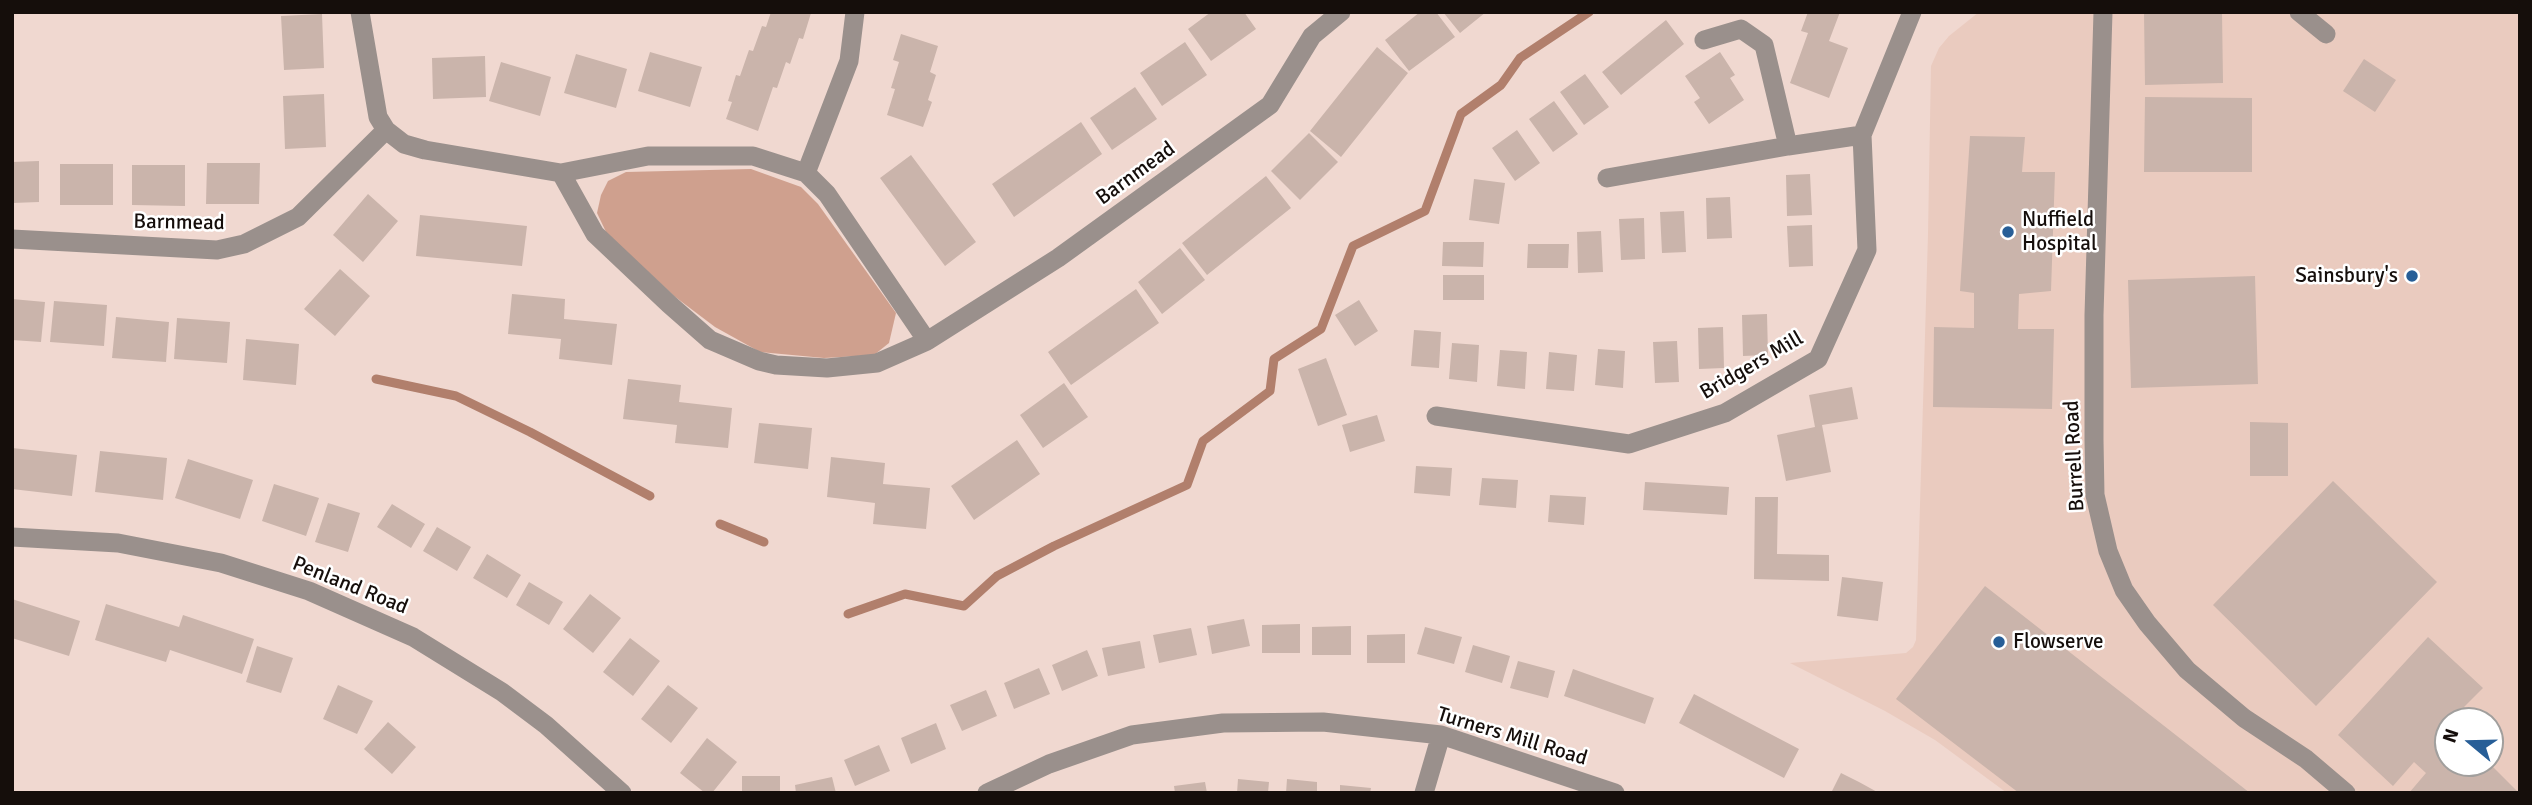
<!DOCTYPE html>
<style>
body{margin:0}
#map{position:relative;width:2532px;height:805px;overflow:hidden;background:#f0d8d0;font-family:Signika,sans-serif}
canvas{display:block}
.frame{position:absolute;inset:0;border:14px solid #150e0b;pointer-events:none}
.north{position:absolute;left:2434px;top:707px;width:70px;height:70px;box-sizing:border-box;background:#fff;border:2px solid #a19f9d;border-radius:50%;rotate:289deg;font-size:19px;font-weight:700;line-height:28px;text-align:center;color:#150e0b}
.north::after{content:'';display:block;margin:auto;width:24px;height:32px;background:#275e97;clip-path:polygon(50% 0,100% 100%,50% 72%,0 100%)}
</style>
<div id="map">
<canvas width="2532" height="805"></canvas>
<div class="frame"></div>
<div class="north">N</div>
</div>
<script>
const ctx = document.querySelector('canvas').getContext('2d');
ctx.lineJoin = 'round';
function fill(path, color) { ctx.fillStyle = color; ctx.fill(path, 'evenodd'); }
const toPath = rows => new Path2D(rows.map(r => 'M' + r).join(''));
function stroke(path, color, width, dash) { ctx.strokeStyle = color; ctx.lineWidth = width; ctx.lineCap = dash ? 'butt' : 'round'; ctx.setLineDash(dash || []); ctx.stroke(path); }
function drawText(font, color, halo, rows, align = 'center') {
  ctx.font = font + ' Signika,sans-serif'; ctx.lineWidth = 5; ctx.setLineDash([]); ctx.textBaseline = 'middle'; ctx.strokeStyle = halo; ctx.fillStyle = color; for (const [text, x, y, turn = 0] of rows) {
    ctx.save(); ctx.translate(x, y); ctx.rotate((+turn || 0) * Math.PI / 180); ctx.textAlign = isNaN(turn) ? turn : align; if (halo) ctx.strokeText(text, 0, 0); ctx.fillText(text, 0, 0); ctx.restore();
  }
}
fill(toPath([
 [1979,12,2520,12,2520,793,2007,793,1935,740,1885,711,1790,663,1906,653,1913,647,1916,640,1928,234,1931,66,1939,48,1949,36],
 [2448,721,2490,721,2490,763,2448,763]
]), '#eacbbf');
fill(toPath([
 [751,169,801,187,818,204,896,313,889,343,874,355,824,358,760,352,715,327,674,296,607,234,597,213,601,195,608,181,626,172]
]), '#cfa08e');
stroke(toPath([
 [376,379,456,396,530,432,650,496],
 [720,524,764,542],
 [848,614,905,594,964,606,997,576,1054,546,1187,485,1203,441,1270,391,1274,359,1321,329,1353,246,1425,211,1461,114,1501,85,1520,58,1589,12]
]), '#b17f6c', 9);
fill(toPath([
 [771,12,811,13,803,39,799,38,790,64,786,62,777,88,773,87,758,131,726,119,732,102,728,101,736,75,740,76,749,50,753,51,762,26,766,27],
 [1211,12,1244,12,1256,29,1211,61,1188,29],
 [1420,12,1436,12,1455,37,1409,71,1385,40],
 [1443,12,1486,12,1460,33],
 [1808,12,1840,12,1829,41,1848,48,1829,98,1790,83,1808,33,1801,31],
 [2144,12,2222,12,2223,83,2145,85],
 [322,14,324,68,284,70,281,16],
 [1666,20,1684,44,1621,95,1602,72],
 [901,34,938,46,930,72,936,75,928,100,932,102,923,127,887,115,895,89,891,88,899,62,893,60],
 [1185,42,1207,75,1162,106,1140,73],
 [1377,47,1408,73,1341,157,1310,131],
 [650,52,702,67,690,107,638,91],
 [1720,52,1735,75,1730,78,1744,100,1709,124,1694,102,1700,98,1685,76],
 [576,54,627,69,616,108,564,93],
 [485,56,486,97,433,99,432,58],
 [2364,59,2396,80,2375,112,2343,91],
 [501,62,551,77,540,116,489,101],
 [1585,74,1609,107,1584,125,1560,92],
 [1135,87,1157,119,1112,150,1090,118],
 [324,94,326,147,285,149,283,96],
 [2145,97,2252,98,2252,172,2144,172],
 [1554,101,1578,134,1553,152,1529,119],
 [1081,122,1102,154,1014,217,992,184],
 [1517,130,1540,163,1515,181,1492,148],
 [1309,133,1338,162,1300,200,1271,171],
 [1970,136,2025,137,2022,172,2055,172,2051,291,2019,294,2018,329,2054,329,2052,409,1933,407,1934,327,1974,328,1974,293,1960,291],
 [911,155,976,242,945,266,880,178],
 [39,161,39,202,12,203,12,162],
 [207,163,260,163,259,204,206,204],
 [60,164,113,164,113,205,60,205],
 [132,165,185,165,185,206,132,205],
 [1810,174,1812,215,1787,216,1786,175],
 [1266,176,1291,208,1207,275,1182,243],
 [1474,179,1505,183,1499,224,1469,220],
 [368,194,398,221,363,262,333,235],
 [1730,197,1732,238,1707,239,1706,198],
 [1684,211,1686,252,1662,253,1660,212],
 [420,215,527,226,522,266,416,256],
 [1644,218,1645,259,1621,260,1619,219],
 [1812,225,1813,266,1789,267,1787,226],
 [1601,231,1603,272,1578,273,1577,232],
 [1443,242,1484,242,1483,267,1442,266],
 [1528,244,1569,244,1568,268,1527,268],
 [1180,248,1205,280,1162,314,1138,282],
 [340,269,370,296,335,336,304,309],
 [1443,275,1484,275,1484,300,1443,300],
 [2255,276,2258,384,2131,388,2128,280],
 [1136,289,1159,323,1071,385,1048,352],
 [512,294,565,299,564,319,617,324,612,365,559,359,561,339,508,334],
 [12,299,45,302,41,342,12,340],
 [1359,300,1378,331,1355,346,1335,315],
 [54,301,107,305,104,346,50,342],
 [1767,314,1768,355,1743,356,1742,315],
 [116,317,169,322,166,362,112,358],
 [177,318,230,322,227,363,174,359],
 [1723,327,1724,368,1699,369,1698,328],
 [1414,330,1441,332,1439,368,1411,366],
 [246,339,299,344,296,385,243,380],
 [1677,341,1679,382,1655,383,1653,342],
 [1452,343,1479,345,1477,382,1449,379],
 [1598,349,1625,351,1623,388,1595,385],
 [1500,350,1527,352,1525,389,1497,386],
 [1549,352,1577,355,1574,391,1546,389],
 [1326,358,1347,415,1318,426,1298,369],
 [628,379,681,385,679,402,732,408,728,448,675,443,677,425,623,419],
 [1064,383,1088,417,1043,448,1020,415],
 [1852,387,1858,419,1822,425,1831,472,1786,481,1777,435,1815,427,1809,395],
 [1377,415,1385,441,1350,452,1342,425],
 [2250,422,2288,423,2288,476,2250,476],
 [759,423,812,428,808,469,754,463],
 [1017,440,1040,474,974,520,951,486],
 [12,448,77,455,72,496,12,489],
 [100,451,167,458,163,500,95,492],
 [831,457,885,463,883,484,930,488,926,529,873,524,875,503,827,497],
 [188,459,253,480,240,519,175,498],
 [1416,466,1452,468,1450,496,1414,493],
 [1482,478,1518,480,1516,508,1479,505],
 [2333,481,2437,582,2316,706,2213,605],
 [1645,482,1729,487,1727,515,1643,510],
 [274,484,319,498,306,536,262,521],
 [1550,495,1586,497,1584,525,1548,522],
 [1755,497,1778,497,1777,554,1829,555,1829,581,1754,579],
 [328,503,360,513,348,552,315,542],
 [392,504,425,524,411,548,377,527],
 [437,527,471,547,457,571,423,551],
 [487,554,521,575,507,598,473,578],
 [1842,577,1883,582,1878,621,1837,616],
 [529,582,563,602,549,625,516,605],
 [1985,586,2250,793,2019,793,1896,699],
 [590,594,621,618,593,653,563,629],
 [12,599,80,621,69,656,12,638],
 [106,604,179,627,183,615,254,639,242,674,170,650,166,662,95,640],
 [1244,619,1250,646,1212,654,1207,626],
 [1300,624,1300,653,1262,653,1262,625],
 [1351,626,1351,655,1312,655,1312,627],
 [1425,627,1462,637,1454,664,1417,654],
 [1191,628,1197,655,1159,663,1153,635],
 [1405,634,1405,663,1367,663,1367,635],
 [2428,637,2483,688,2464,707,2479,721,2448,721,2448,763,2489,763,2519,793,2409,793,2426,773,2414,762,2393,786,2338,735],
 [630,638,660,661,633,696,603,672],
 [1140,641,1145,668,1108,676,1102,648],
 [1473,645,1510,656,1502,683,1465,672],
 [257,646,293,658,281,693,246,682],
 [1087,650,1098,676,1062,691,1052,665],
 [1518,661,1555,671,1548,698,1510,688],
 [1039,668,1050,694,1014,709,1004,683],
 [1573,669,1654,698,1645,724,1564,696],
 [338,685,373,701,357,734,323,719],
 [668,685,698,708,671,743,641,719],
 [986,690,997,716,962,731,950,705],
 [1694,694,1799,749,1784,778,1679,723],
 [388,722,416,747,392,774,364,749],
 [936,723,946,749,911,764,901,738],
 [707,738,737,762,712,793,705,793,680,773],
 [879,745,890,771,855,786,844,760],
 [1841,773,1859,782,1879,793,1831,793],
 [742,776,780,776,780,793,742,793],
 [832,777,836,793,796,793,795,785],
 [1238,779,1269,782,1268,793,1237,793],
 [1287,779,1317,782,1317,793,1286,793],
 [1205,782,1207,793,1175,793,1174,786],
 [1340,785,1371,788,1370,793,1340,793]
]), '#cab4ab');
stroke(toPath([
 [360,12,378,117,386,130,404,144,425,150,561,173,595,234,669,304,710,340,759,361,776,365,827,368,877,363,927,341,1058,258,1270,105,1312,36,1341,12],
 [2103,12,2094,315,2094,440,2095,495,2108,551,2124,590,2147,623,2187,670,2244,718,2306,759,2346,793],
 [2299,12,2326,34],
 [1704,40,1741,29,1764,45,1788,146],
 [561,173,648,156,753,156,806,173,827,194,927,341],
 [806,173,849,61,855,12],
 [1607,178,1788,146,1862,135],
 [12,239,217,250,244,244,298,217,386,130],
 [1436,416,1629,444,1725,413,1818,359,1867,250,1862,135,1912,12],
 [12,537,118,543,221,563,309,591,413,637,502,692,546,725,622,793],
 [987,793,1049,764,1132,735,1223,723,1323,722,1441,735,1615,793],
 [1424,793,1441,735]
]), '#9a908c', 19);
for (const [x, y, r, color] of [
 [2008,232,7,"#275e97"],
 [2412,276,7,"#275e97"],
 [1999,642,7,"#275e97"]
]) { const dot = new Path2D(); dot.arc(x, y, r, 0, 2 * Math.PI); ctx.fillStyle = color; ctx.fill(dot); stroke(dot, '#fff', 2.5); }
drawText('21px', '#150e0b', '#fff', [
 ["Barnmead",1136,174,-36],
 ["Barnmead",179,223,1],
 ["Bridgers Mill",1752,366,-30],
 ["Burrell Road",2075,456,-93],
 ["Penland Road",350,586,22],
 ["Turners Mill Road",1512,737,17]
]);
drawText('21px', '#150e0b', '#fff', [
 ["Nuffield",2022,220],
 ["Hospital",2022,244],
 ["Sainsbury's",2398,276,"right"],
 ["Flowserve",2013,642]
], 'left');
</script>
